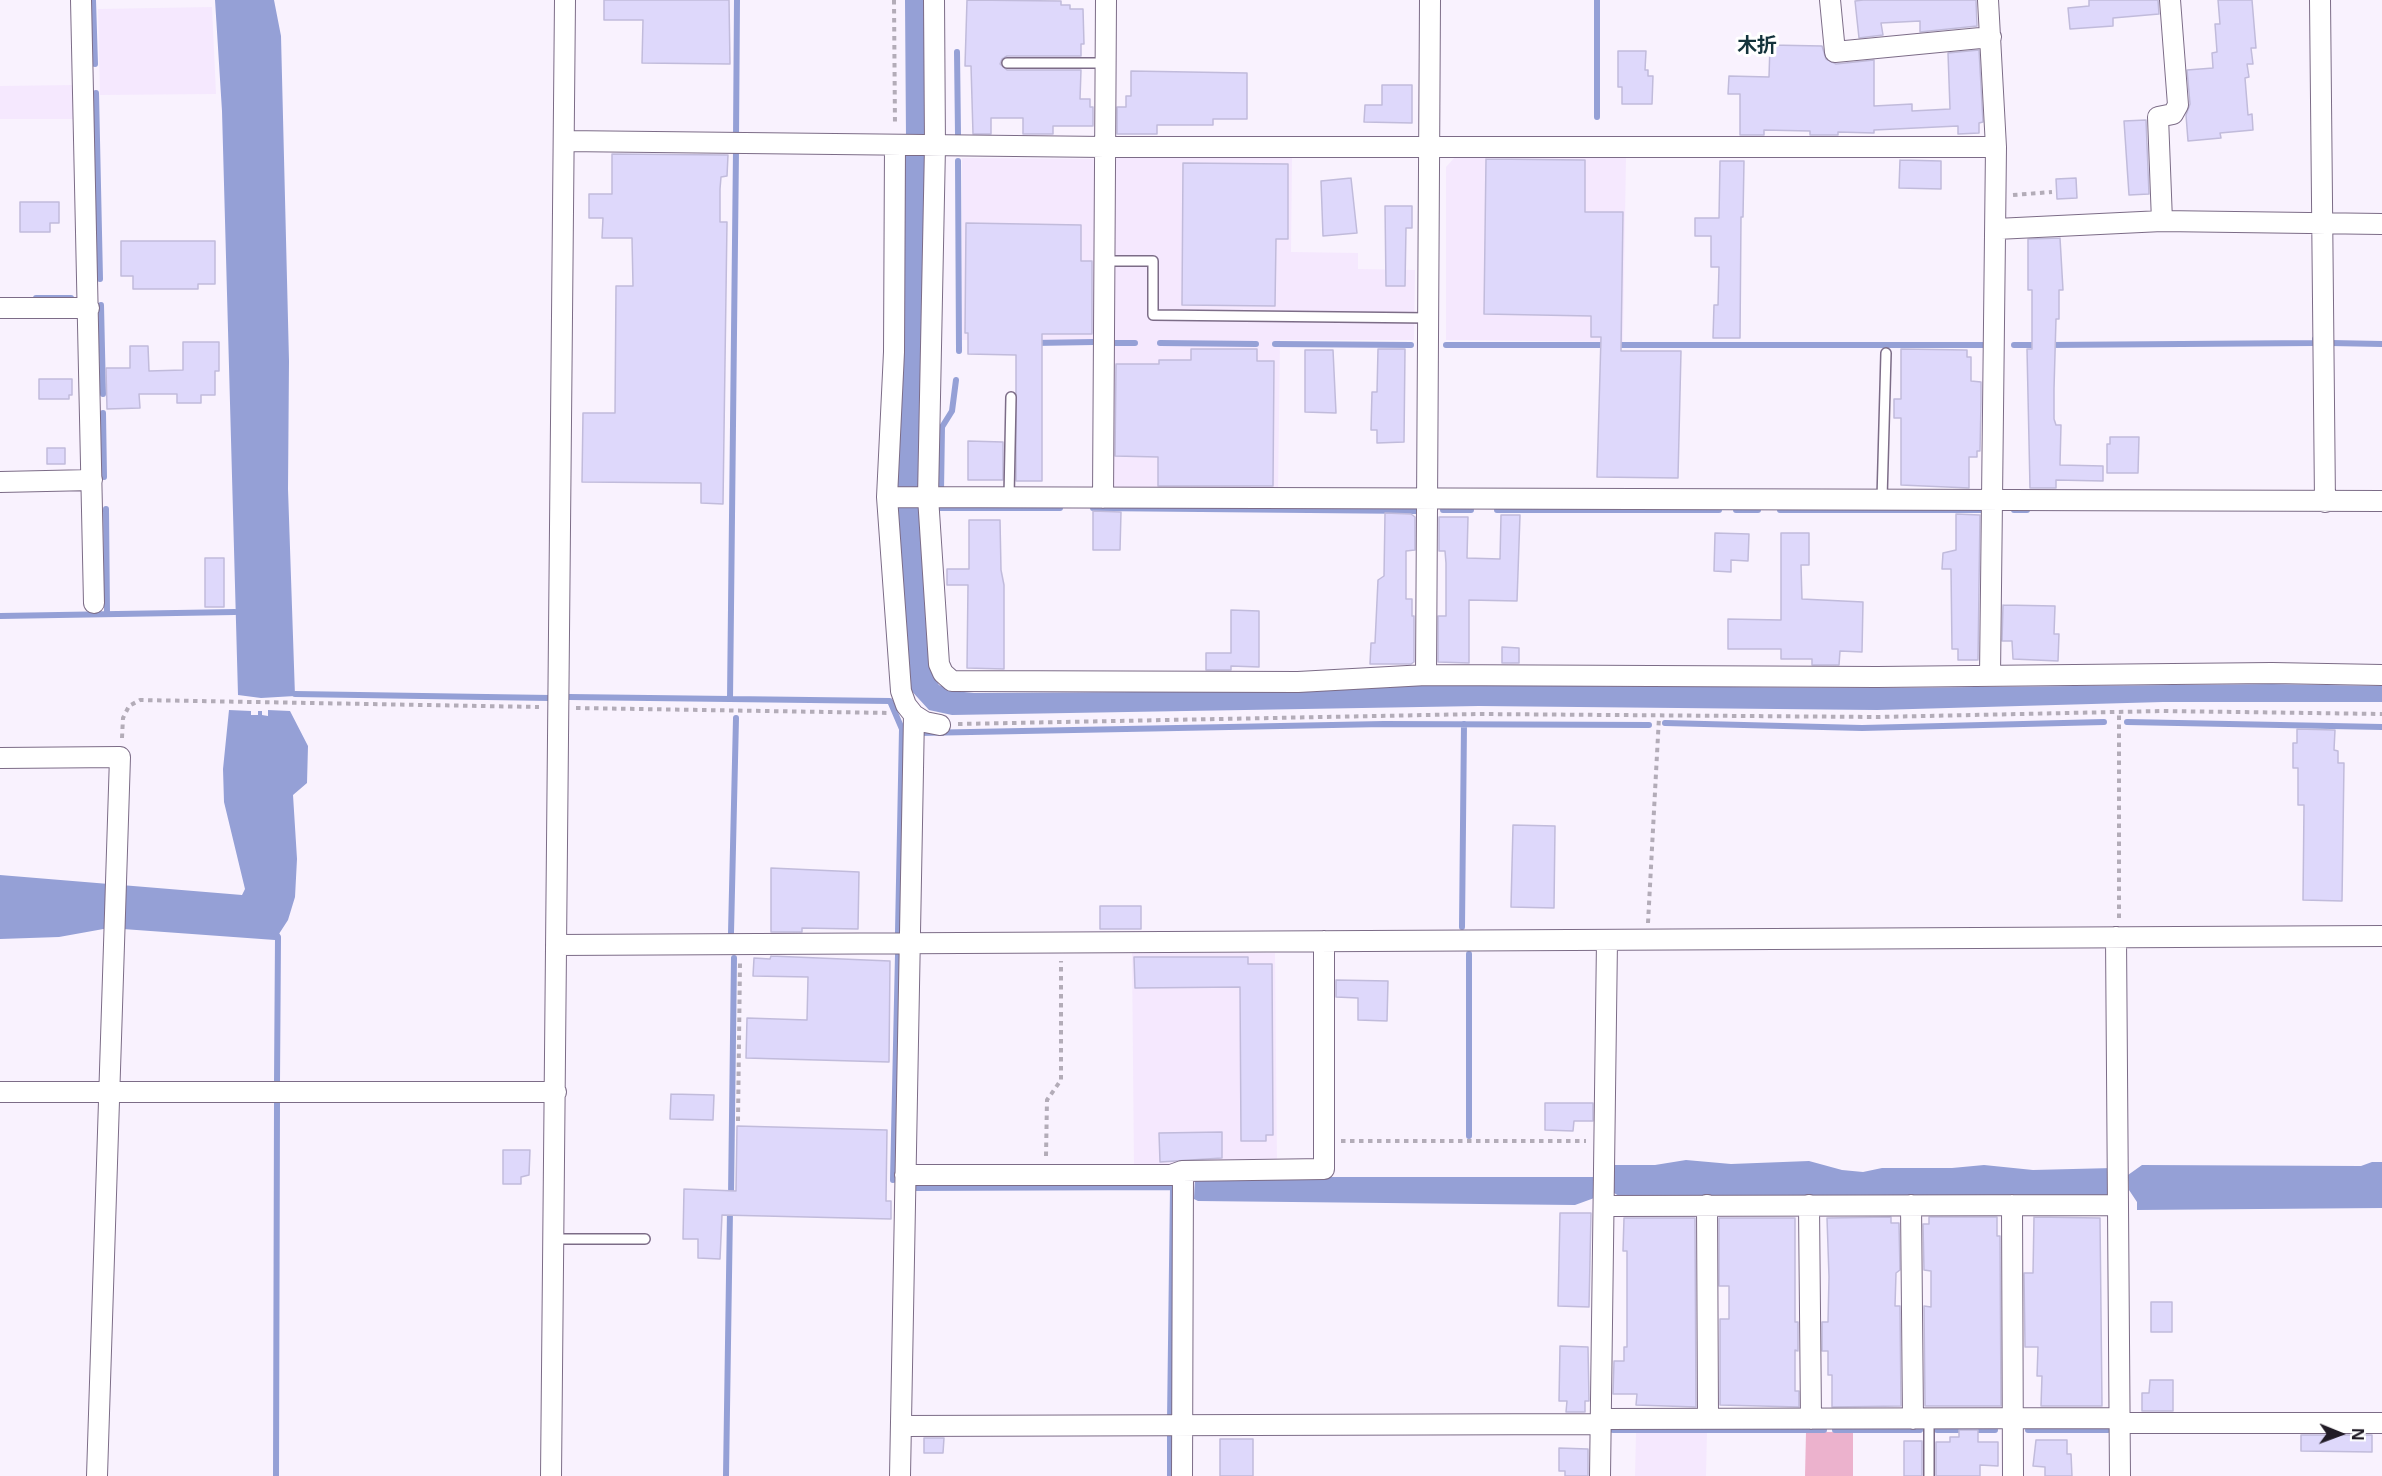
<!DOCTYPE html>
<meta charset="utf-8">
<style>
body{margin:0}
#map{position:relative;width:2382px;height:1476px;overflow:hidden;background:#f9f2fe;font-family:"Open Sans",sans-serif}
canvas{display:block}
.north{position:absolute;left:2310px;top:1404px;width:60px;height:60px;-webkit-text-stroke:4px #fff;paint-order:stroke;rotate:91deg;font-size:16px;font-weight:700;line-height:24px;text-align:center;color:#211b26}
.north::after{content:'';display:block;margin:auto;width:21px;height:27px;background:#211b26;clip-path:polygon(50% 0,100% 100%,50% 72%,0 100%)}
</style>
<div id="map">
<canvas width="2382" height="1476"></canvas>
<div class="north">N</div>
</div>
<script>
const ctx = document.querySelector('canvas').getContext('2d');
ctx.lineJoin = 'round';
function fill(path, color) { ctx.fillStyle = color; ctx.fill(path, 'evenodd'); }
const toPath = rows => new Path2D(rows.map(r => 'M' + r).join(''));
function stroke(path, color, width, dash) { ctx.strokeStyle = color; ctx.lineWidth = width; ctx.lineCap = dash ? 'butt' : 'round'; ctx.setLineDash(dash || []); ctx.stroke(path); }
function drawText(font, color, halo, rows, align = 'center') {
  ctx.font = font + ' "Open Sans","Noto Sans JP",sans-serif'; ctx.lineWidth = 6; ctx.setLineDash([]); ctx.textBaseline = 'middle'; ctx.strokeStyle = halo; ctx.fillStyle = color; for (const [text, x, y, turn = 0] of rows) {
    ctx.save(); ctx.translate(x, y); ctx.rotate((+turn || 0) * Math.PI / 180); ctx.textAlign = isNaN(turn) ? turn : align; if (halo) ctx.strokeText(text, 0, 0); ctx.fillText(text, 0, 0); ctx.restore();
  }
}
fill(toPath([
 [212,7,216,94,100,95,98,9],
 [76,85,77,119,0,119,0,86],
 [1455,157,1626,157,1623,342,1446,340,1446,167],
 [962,158,1100,159,1099,340,962,340],
 [1117,158,1292,158,1291,252,1358,253,1358,269,1415,270,1414,340,1280,340,1278,495,1113,494,1111,166],
 [1132,953,1275,953,1277,1164,1134,1169],
 [1707,1432,1706,1476,1635,1476,1636,1433]
]), '#f5e8fe');
fill(toPath([
 [1806,1432,1853,1432,1853,1476,1805,1476]
]), '#ecb2cd');
fill(toPath([
 [215,0,274,0,281,36,289,361,288,489,295,696,261,698,238,695,222,111],
 [905,0,925,0,927,169,920,523,932,673,939,685,954,691,974,693,1297,691,1426,685,1877,688,2272,684,2382,686,2382,702,2163,702,1877,710,1479,706,952,715,929,710,908,687,894,510,906,138],
 [229,710,251,711,251,715,258,715,258,711,262,711,262,715,268,716,268,710,290,711,308,746,307,783,293,795,297,859,295,897,288,920,275,940,109,928,59,937,0,939,0,875,242,895,245,889,224,802,223,769],
 [1686,1160,1731,1164,1809,1161,1842,1170,1863,1172,1882,1168,1952,1168,1984,1165,2033,1170,2113,1168,2113,1197,1624,1199,1614,1193,1612,1165,1655,1165],
 [2372,1162,2382,1162,2382,1208,2137,1210,2137,1202,2129,1190,2128,1175,2142,1165,2361,1166],
 [1195,1177,1597,1177,1597,1197,1575,1205,1198,1201,1194,1199]
]), '#95a0d6');
stroke(toPath([
 [93,0,95,64],
 [957,52,958,134],
 [96,93,100,279],
 [1597,117,1597,0],
 [736,138,737,0],
 [958,161,959,351],
 [36,298,71,298],
 [101,305,103,394],
 [1034,343,1094,342],
 [1109,343,1135,343],
 [1160,343,1256,344],
 [2331,343,2382,344],
 [1275,344,1411,345],
 [1446,345,1988,345],
 [2014,345,2038,345],
 [2048,345,2315,343,2315,339],
 [103,413,104,477],
 [941,491,942,427,952,411,956,380],
 [940,508,1060,508],
 [1093,508,1417,511],
 [106,509,107,614],
 [1443,510,1471,510],
 [1497,510,1719,510],
 [1736,510,1758,510],
 [1780,510,1985,510],
 [2014,510,2027,510],
 [0,616,235,612],
 [295,694,550,698],
 [569,697,890,701,902,729,898,932],
 [730,699,736,150],
 [2127,722,2382,727],
 [1665,723,1862,728,2104,722],
 [919,733,1384,724,1649,725],
 [1462,927,1464,724],
 [274,931,278,937,277,1082],
 [731,933,736,718],
 [1469,954,1469,1136],
 [893,1180,898,955],
 [913,1188,1173,1187,1170,1421],
 [731,1196,734,958],
 [1613,1430,1824,1430],
 [1835,1430,1920,1430],
 [1937,1430,1995,1430],
 [2028,1430,2108,1430],
 [276,1476,277,1103],
 [726,1476,730,1210],
 [1170,1476,1170,1430]
]), '#95a0d6', 6);
const building = toPath([
 [604,0,729,0,730,64,642,63,643,20,604,20,604,0],
 [967,0,1061,1,1061,5,1070,5,1070,9,1083,9,1084,44,1081,44,1081,56,1007,56,1002,59,1000,64,1007,70,1081,70,1080,99,1090,99,1090,107,1093,107,1093,126,1053,126,1053,134,1023,134,1023,118,991,118,991,134,973,134,971,66,965,66,967,0],
 [1863,0,1976,0,1977,26,1920,32,1920,21,1881,23,1883,35,1859,38,1855,1,1863,0],
 [2089,0,2158,0,2159,14,2113,18,2113,26,2070,29,2068,8,2089,6,2089,0],
 [2218,0,2252,0,2256,48,2251,48,2253,64,2247,64,2249,77,2245,78,2248,115,2252,114,2253,130,2220,133,2221,138,2188,141,2186,115,2190,104,2187,70,2213,68,2212,53,2217,52,2215,24,2220,24,2218,0],
 [1770,45,1822,46,1826,59,1836,64,1874,60,1874,106,1912,104,1912,111,1950,109,1948,53,1979,50,1983,122,1979,123,1979,133,1958,134,1958,126,1874,130,1874,133,1838,132,1838,135,1810,135,1810,131,1764,130,1764,135,1740,135,1740,94,1728,94,1729,76,1769,77,1770,45],
 [1618,51,1646,51,1645,70,1648,70,1648,76,1653,76,1652,104,1622,104,1622,87,1618,87,1618,51],
 [1131,71,1247,73,1247,119,1213,119,1213,125,1157,125,1157,134,1117,134,1117,107,1126,107,1126,96,1131,96,1131,71],
 [1382,85,1412,85,1412,123,1364,122,1365,105,1382,105,1382,85],
 [2146,120,2149,194,2129,195,2124,121,2146,120],
 [612,154,728,155,727,176,721,177,720,189,720,222,727,222,723,504,701,503,701,483,582,482,583,413,615,413,616,286,633,286,632,238,602,238,603,218,589,218,589,194,612,194,612,154],
 [1486,159,1585,160,1585,212,1623,212,1621,351,1681,351,1678,478,1597,477,1601,337,1591,337,1591,316,1484,314,1486,159],
 [1900,160,1941,161,1941,189,1899,188,1900,160],
 [1720,161,1744,161,1743,217,1741,217,1740,338,1713,338,1714,305,1718,305,1719,267,1711,267,1711,236,1695,236,1695,218,1719,218,1720,161],
 [1183,163,1288,164,1288,239,1276,239,1275,306,1182,305,1183,163],
 [1351,178,1357,233,1323,236,1321,181,1351,178],
 [2076,178,2077,198,2057,199,2056,179,2076,178],
 [20,202,59,202,59,223,50,223,50,232,20,232,20,202],
 [1385,206,1412,206,1412,228,1406,228,1405,286,1386,286,1385,206],
 [966,223,1081,225,1081,261,1092,261,1092,334,1042,334,1042,481,1016,481,1016,355,968,354,968,333,965,333,966,223],
 [2060,238,2063,290,2059,290,2059,319,2056,319,2054,389,2054,419,2056,425,2061,425,2060,465,2103,466,2103,481,2056,480,2056,488,2030,488,2027,349,2032,349,2032,290,2028,290,2028,239,2060,238],
 [121,241,215,241,215,284,198,284,198,289,133,289,133,276,121,276,121,241],
 [183,342,219,342,219,371,215,371,215,395,201,395,201,403,177,403,177,394,139,394,140,408,107,409,106,368,130,368,130,346,148,346,149,371,183,370,183,342],
 [1191,349,1257,349,1257,361,1274,361,1273,486,1158,486,1158,457,1115,456,1116,364,1159,364,1159,360,1191,360,1191,349],
 [1378,349,1405,349,1404,442,1377,443,1377,430,1371,430,1372,392,1377,392,1378,349],
 [1901,349,1967,350,1967,357,1971,357,1971,381,1981,382,1981,402,1980,451,1977,451,1977,457,1969,457,1969,488,1901,485,1901,418,1894,418,1894,399,1901,399,1901,349],
 [1305,350,1333,350,1336,413,1305,412,1305,350],
 [39,379,72,379,72,395,69,395,69,399,39,399,39,379],
 [2110,437,2139,437,2138,473,2107,473,2107,444,2110,444,2110,437],
 [968,441,1003,442,1003,480,968,480,968,441],
 [47,448,65,448,65,464,47,464,47,448],
 [1093,511,1121,512,1120,550,1093,550,1093,511],
 [1385,513,1411,514,1415,517,1415,550,1406,551,1406,599,1412,599,1412,616,1414,616,1414,662,1411,664,1370,664,1371,643,1375,643,1378,580,1384,576,1385,513],
 [1956,514,1980,515,1978,660,1958,660,1958,649,1952,649,1951,569,1942,569,1943,553,1956,550,1956,514],
 [1501,515,1520,515,1517,601,1469,600,1469,663,1438,662,1438,616,1446,616,1446,563,1445,551,1439,551,1439,517,1468,517,1467,558,1500,559,1501,515],
 [969,520,1000,520,1001,570,1004,585,1004,669,967,668,968,585,947,585,947,569,969,569,969,520],
 [1715,533,1749,534,1748,561,1731,560,1731,572,1714,571,1715,533],
 [1781,533,1809,533,1809,565,1801,565,1802,599,1863,602,1862,652,1840,651,1839,665,1812,665,1812,659,1781,659,1781,649,1728,649,1728,619,1781,620,1781,533],
 [205,558,224,558,224,607,205,607,205,558],
 [2003,605,2055,606,2054,634,2059,634,2058,661,2013,659,2012,641,2002,641,2003,605],
 [1231,610,1259,611,1259,667,1231,666,1231,670,1206,670,1206,653,1231,653,1231,610],
 [1502,647,1519,648,1519,663,1502,663,1502,647],
 [2297,729,2335,730,2334,750,2338,751,2338,763,2344,763,2342,901,2303,900,2304,805,2298,805,2298,768,2293,768,2293,743,2297,743,2297,729],
 [1513,825,1555,826,1554,908,1511,907,1513,825],
 [771,868,859,872,858,929,802,928,802,932,771,932,771,868],
 [1100,906,1141,906,1141,929,1100,929,1100,906],
 [771,956,890,961,889,1062,746,1058,747,1018,807,1020,808,977,753,976,754,958,770,959,771,956],
 [1134,957,1248,957,1248,964,1272,964,1273,1135,1266,1135,1266,1141,1241,1141,1240,987,1135,988,1134,957],
 [1336,980,1388,981,1387,1021,1358,1020,1358,998,1336,997,1336,980],
 [671,1094,714,1095,713,1120,670,1119,671,1094],
 [1545,1103,1593,1103,1593,1121,1574,1121,1573,1131,1545,1130,1545,1103],
 [737,1126,887,1130,886,1201,891,1201,891,1219,722,1215,720,1259,698,1258,698,1239,683,1239,684,1189,736,1191,737,1126],
 [1222,1132,1222,1158,1160,1162,1159,1133,1222,1132],
 [503,1150,530,1150,529,1175,521,1177,521,1184,503,1184,503,1150],
 [1560,1213,1591,1213,1589,1307,1558,1306,1560,1213],
 [1891,1217,1891,1223,1899,1223,1900,1270,1896,1273,1895,1306,1900,1306,1901,1406,1832,1407,1832,1375,1828,1375,1828,1351,1822,1351,1822,1322,1828,1322,1829,1277,1827,1218,1891,1217],
 [1929,1217,1997,1217,1997,1236,2000,1236,2001,1406,1925,1406,1924,1306,1931,1307,1931,1271,1924,1270,1923,1224,1929,1224,1929,1217],
 [2034,1217,2100,1218,2102,1406,2041,1406,2042,1376,2037,1376,2038,1347,2025,1347,2024,1273,2033,1273,2034,1217],
 [1624,1218,1695,1218,1696,1407,1636,1405,1637,1394,1613,1394,1614,1361,1624,1361,1624,1347,1627,1347,1627,1251,1623,1251,1624,1218],
 [1719,1218,1795,1218,1795,1322,1798,1322,1798,1351,1795,1350,1795,1391,1799,1391,1799,1407,1720,1405,1720,1319,1729,1319,1729,1286,1719,1286,1719,1218],
 [2151,1302,2172,1302,2172,1332,2151,1332,2151,1302],
 [1560,1346,1588,1347,1589,1401,1585,1401,1585,1412,1566,1412,1567,1401,1559,1401,1560,1346],
 [2150,1380,2173,1380,2173,1411,2142,1411,2142,1393,2149,1393,2150,1380],
 [1959,1430,1978,1430,1978,1442,1998,1442,1998,1466,1980,1465,1980,1476,1936,1476,1936,1442,1950,1442,1950,1437,1959,1437,1959,1430],
 [2301,1435,2372,1435,2372,1452,2301,1451,2301,1435],
 [924,1438,944,1438,943,1453,924,1453,924,1438],
 [1220,1439,1253,1439,1253,1476,1220,1476,1220,1439],
 [2036,1440,2067,1440,2067,1454,2071,1454,2072,1476,2045,1476,2045,1467,2033,1466,2036,1440],
 [1904,1441,1922,1441,1922,1476,1904,1476,1904,1441],
 [1559,1448,1588,1449,1588,1476,1565,1476,1565,1471,1559,1471,1559,1448]
]);
fill(building, '#ded8fb');
stroke(building, '#c1bbdb', 1.5);
const service = toPath([
 [1007,63,1106,63],
 [1105,261,1153,261,1153,315,1430,318],
 [1009,497,1011,397],
 [1882,499,1886,353],
 [554,1239,645,1239],
 [1929,1476,1929,1419]
]);
const minor = toPath([
 [81,0,94,603],
 [934,0,935,146,928,497,939,664,943,673,952,681,1298,682,1426,675,1877,677,2272,673,2382,675],
 [1830,0,1835,52,1991,37],
 [1988,0,1996,147,1990,675],
 [2320,0,2325,502],
 [564,141,1105,147,1996,147],
 [895,145,894,352,887,497,901,691,906,705,914,715,925,722,940,725],
 [2162,221,2158,117,2173,114,2178,105,2170,0],
 [1996,229,2162,221,2382,224],
 [0,308,89,308],
 [0,482,92,480],
 [887,497,2382,501],
 [1103,498,1106,0],
 [1426,675,1430,0],
 [0,758,120,757,97,1476],
 [2116,937,2120,1476],
 [556,945,2382,936],
 [0,1092,556,1092],
 [905,1175,1171,1175,1182,1171,1324,1169,1324,941],
 [1707,1205,1708,1419],
 [1809,1205,1811,1419],
 [1911,1205,1913,1419],
 [2012,1205,2013,1476],
 [1604,1206,2117,1205],
 [1601,1419,2119,1418],
 [2119,1423,2382,1423],
 [901,1426,1601,1424],
 [551,1476,565,0],
 [900,1476,914,715],
 [1182,1476,1183,1171],
 [1600,1476,1607,940]
]);
stroke(service, '#7c6c87', 12);
stroke(minor, '#7c6c87', 22);
stroke(toPath([
 [894,0,895,126],
 [2013,195,2052,192],
 [576,708,890,713],
 [958,724,1480,714,1877,717,2163,711,2382,714],
 [122,738,123,718,129,706,140,700,539,707],
 [2119,918,2119,711],
 [1648,923,1659,717],
 [738,1121,740,963],
 [1341,1141,1586,1141],
 [1046,1156,1047,1100,1061,1080,1061,961]
]), '#b3acb8', 4, [4.5, 4.5]);
stroke(service, '#fff', 9);
stroke(minor, '#fff', 20);
drawText('bold 20px', '#13323b', '#fff', [
 ["木折",1757,46]
]);
</script>
